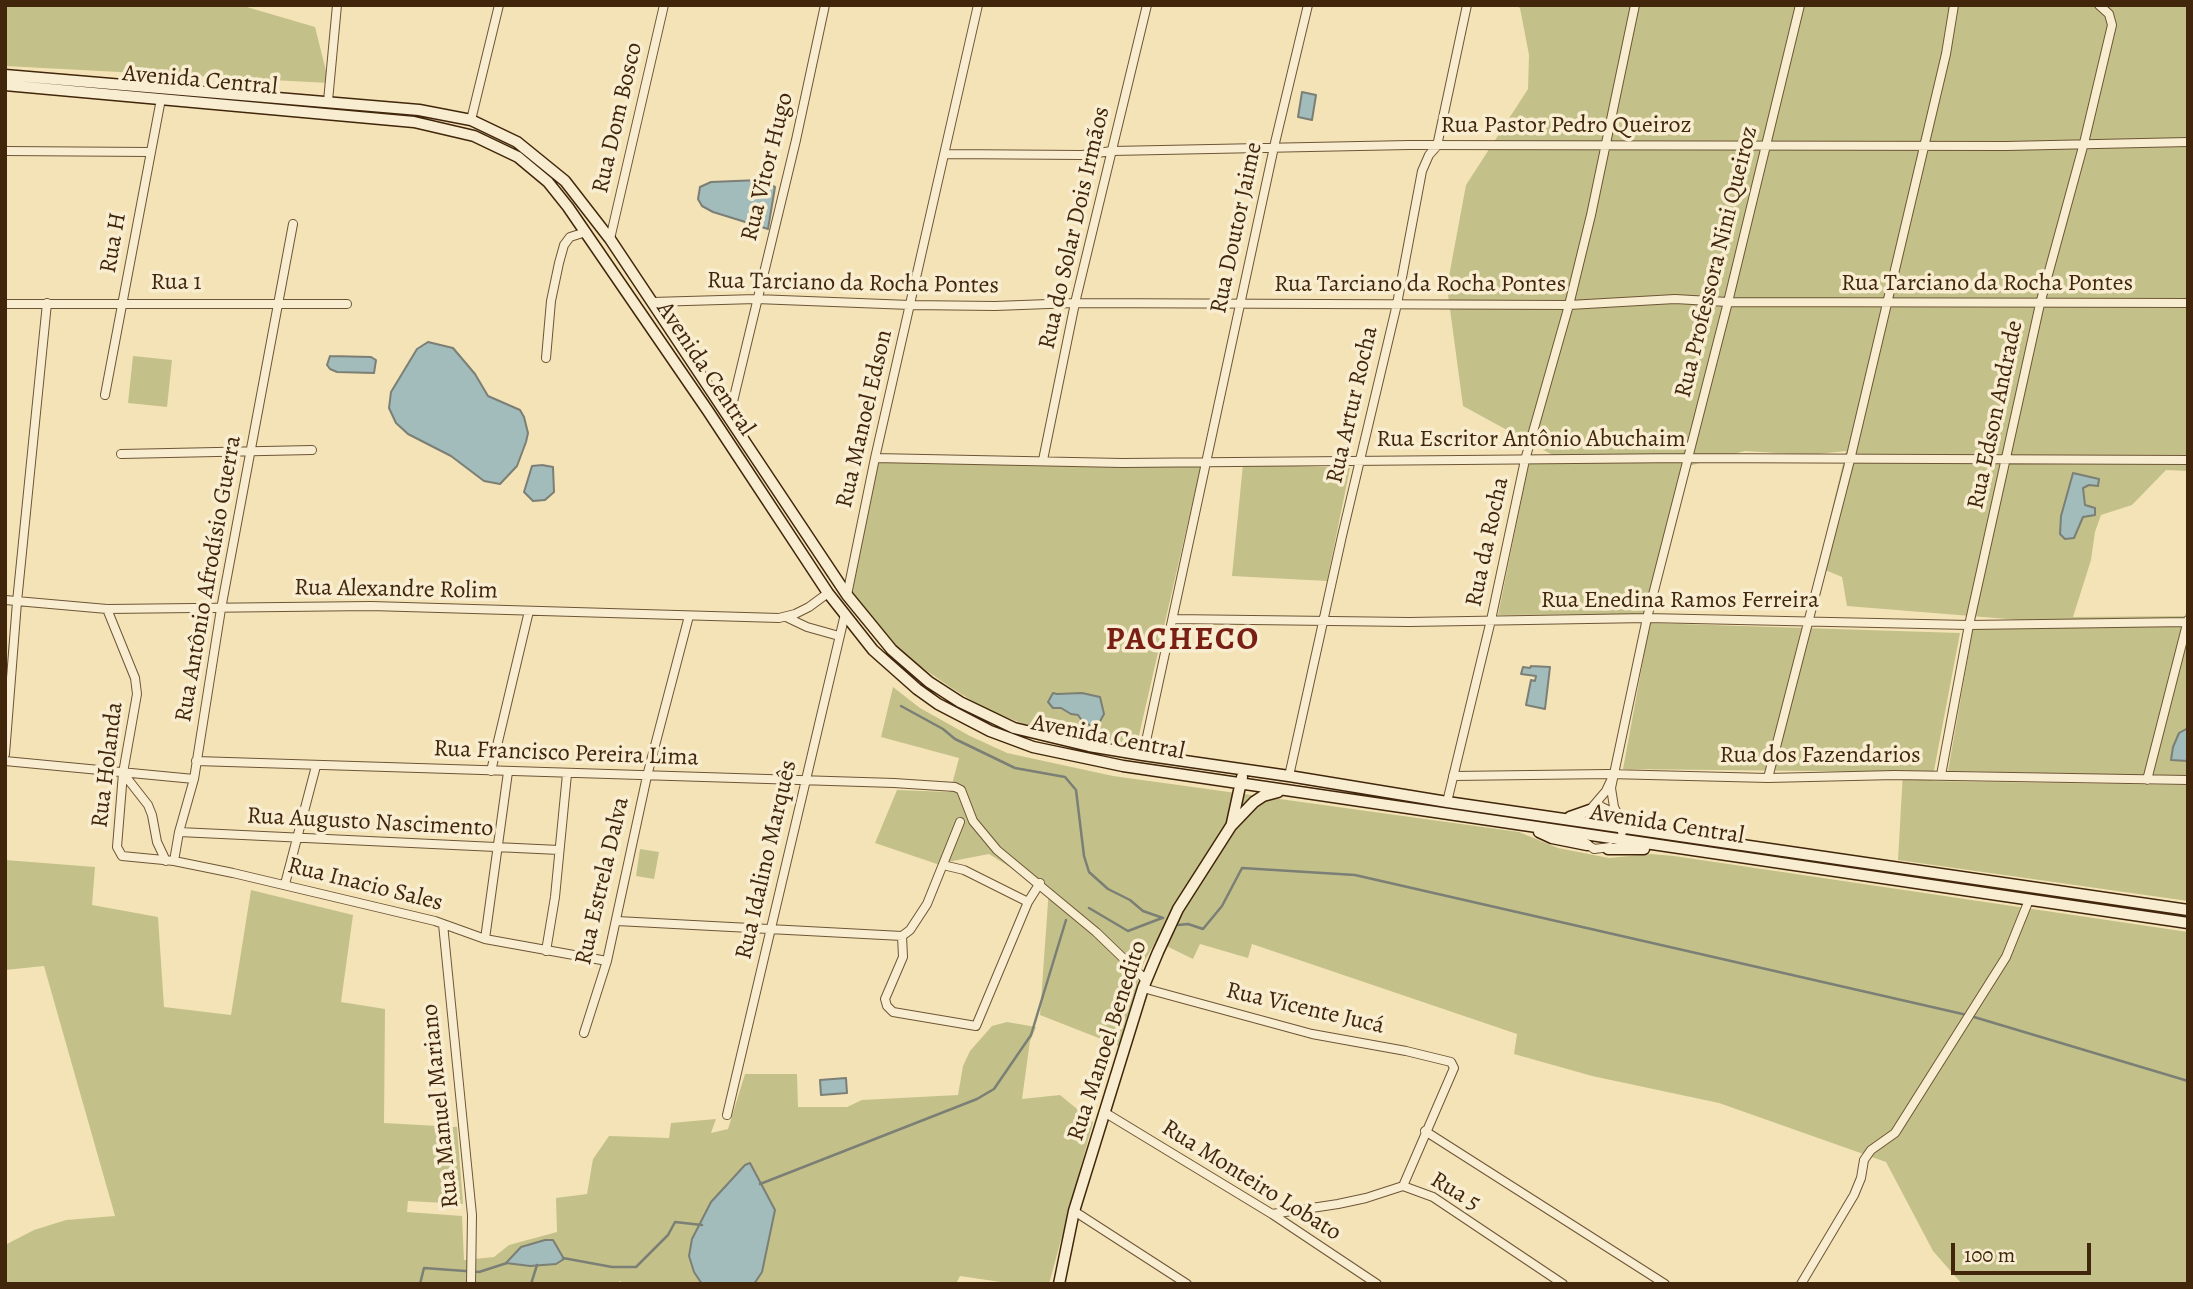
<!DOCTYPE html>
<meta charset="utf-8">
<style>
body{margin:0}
#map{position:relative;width:2193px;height:1289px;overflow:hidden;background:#f4e3b7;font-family:Alegreya,serif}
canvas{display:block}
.frame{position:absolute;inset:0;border:7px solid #41260b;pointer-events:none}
.scale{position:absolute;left:1951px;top:1243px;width:140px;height:32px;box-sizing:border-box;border:4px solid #41260b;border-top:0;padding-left:9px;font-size:21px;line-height:24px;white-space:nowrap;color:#41260b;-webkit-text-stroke:5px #f8edd0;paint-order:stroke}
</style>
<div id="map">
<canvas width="2193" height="1289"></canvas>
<div class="frame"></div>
<div class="scale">100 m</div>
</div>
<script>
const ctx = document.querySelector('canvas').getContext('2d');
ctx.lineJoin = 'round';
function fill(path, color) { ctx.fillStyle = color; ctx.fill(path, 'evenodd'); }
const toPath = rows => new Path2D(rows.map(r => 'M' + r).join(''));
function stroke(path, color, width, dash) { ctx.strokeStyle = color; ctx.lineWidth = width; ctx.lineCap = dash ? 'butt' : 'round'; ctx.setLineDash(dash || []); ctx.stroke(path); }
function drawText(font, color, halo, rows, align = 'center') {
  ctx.font = font + ' Alegreya,serif'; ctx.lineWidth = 7; ctx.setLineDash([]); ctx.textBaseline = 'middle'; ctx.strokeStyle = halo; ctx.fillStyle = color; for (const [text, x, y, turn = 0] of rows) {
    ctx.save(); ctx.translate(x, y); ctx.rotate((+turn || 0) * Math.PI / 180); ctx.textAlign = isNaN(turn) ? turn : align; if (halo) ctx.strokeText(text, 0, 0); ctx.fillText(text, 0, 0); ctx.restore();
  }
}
fill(toPath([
 [5,5,240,5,315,27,329,83,5,66],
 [1515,5,2188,5,2188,471,2166,470,2132,505,2101,515,2095,532,2091,560,2073,617,2185,616,2188,606,2188,776,1948,771,1973,629,2050,619,2020,620,1847,606,1842,577,1818,567,1846,451,1809,455,1745,451,1681,468,1644,614,1498,615,1529,463,1560,459,1463,406,1447,287,1466,185,1528,89,1529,55,1520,8],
 [133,356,172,360,167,407,128,403],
 [879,461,1202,461,1137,744,1126,746,1061,735,1024,724,987,710,950,687,904,655,852,592],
 [1243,464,1350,468,1327,581,1232,576],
 [1650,623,1960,633,1932,781,2188,785,2188,901,1898,860,1903,772,1623,769],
 [893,687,920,708,970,736,1007,753,1113,776,1519,832,1558,848,1609,858,1651,854,1674,856,2188,932,2188,1284,1962,1284,1933,1251,1886,1162,1719,1103,1592,1076,1514,1054,1517,1034,1252,944,1248,958,1200,944,1193,959,1156,941,1144,962,1119,1046,1040,1015,1049,888,1034,882,989,854,937,864,875,843,897,790,950,792,959,758,881,737],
 [640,849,659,852,654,879,636,876],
 [5,860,95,867,92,905,158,917,164,1007,231,1015,251,890,353,915,341,1002,385,1009,384,1123,457,1127,463,1204,408,1201,407,1212,462,1216,464,1260,494,1257,509,1245,557,1232,556,1198,587,1194,593,1159,609,1136,669,1138,671,1123,716,1119,711,1133,728,1129,745,1074,797,1074,798,1107,847,1107,862,1100,958,1095,963,1066,970,1051,992,1026,1007,1022,1036,1027,1030,1041,1022,1099,1060,1095,1093,1122,1049,1284,1014,1284,960,1276,956,1284,754,1284,762,1272,750,1163,745,1165,711,1202,694,1272,702,1284,621,1284,621,1281,611,1284,5,1284,5,1245,34,1230,66,1220,115,1216,44,966,5,970]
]), '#c3c189');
const water = toPath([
 [1302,92,1316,95,1312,120,1298,117,1302,92],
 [760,180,775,187,768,229,713,212,702,206,698,199,700,187,711,182,760,180],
 [428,342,453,348,475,374,488,396,520,410,524,417,528,433,526,442,517,466,500,484,484,481,451,456,408,434,396,423,389,408,391,392,417,349,428,342],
 [330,356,371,357,376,360,374,373,337,372,330,369,327,365,330,356],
 [542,465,553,467,554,492,545,500,533,501,524,492,532,466,542,465],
 [2073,473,2099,479,2098,486,2089,485,2083,488,2085,505,2095,508,2095,515,2083,517,2074,538,2065,539,2060,534,2061,516,2073,473],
 [1531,666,1550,667,1545,709,1526,705,1531,680,1535,681,1536,676,1521,674,1523,667,1530,668,1531,666],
 [1053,693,1057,694,1082,693,1100,697,1104,714,1098,725,1092,726,1083,722,1078,715,1071,714,1061,708,1053,708,1048,702,1053,693],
 [2188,728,2188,761,2171,760,2173,747,2179,733,2188,728],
 [846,1078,847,1093,821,1095,820,1080,846,1078],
 [750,1163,775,1210,762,1272,754,1284,702,1284,694,1272,689,1256,692,1239,711,1202,745,1165,750,1163],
 [545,1240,553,1240,564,1259,556,1264,530,1266,506,1263,521,1247,545,1240]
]);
fill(water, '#a2bbbb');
stroke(water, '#7b7f75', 2);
stroke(toPath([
 [901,706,943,729,955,739,1015,768,1065,777,1076,790,1084,856,1089,872,1108,889,1130,900,1143,911,1163,918],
 [1089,908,1128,931,1162,918],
 [1178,925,1188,924,1203,929,1222,906,1242,868,1355,875,1967,1015],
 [1974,1017,2188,1081],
 [760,1184,977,1099,994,1089,1031,1035,1066,920],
 [563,1258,612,1267,636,1267,668,1235,675,1222,702,1225],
 [420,1284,424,1268,479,1272,507,1263],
 [531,1284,537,1265]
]), '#7b7f75', 2.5);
const street = toPath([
 [328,101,337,5],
 [471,120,499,5],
 [5,151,150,152],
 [946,154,1082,155,1112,151,1409,145,2006,146,2188,142],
 [610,239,664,5],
 [652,302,756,299,910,305,995,306,1075,303,1569,305,1675,299,1728,302,2188,303],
 [5,304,347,304],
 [546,358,551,301,559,263,564,245,570,237,586,232],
 [105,395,161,99],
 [729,418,796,140,825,5],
 [121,454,312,450],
 [875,458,1122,463,1687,458,2188,460],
 [1043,460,1075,303,1147,5],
 [847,595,875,458,978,5],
 [5,600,107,609,371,606,779,618,795,614,809,607,828,593],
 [107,609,135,678,137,694,123,773,117,847,122,856,174,861,233,873,435,921,485,939,607,961],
 [786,617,807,627,839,636],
 [1173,619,1409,622,1647,618,1969,625,2188,622],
 [5,754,17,602,47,303],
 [1143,755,1274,147,1308,5],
 [5,761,194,779],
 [196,761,894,783,955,787,961,790,973,821,997,850,1096,932,1146,980],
 [491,771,529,611],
 [123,773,148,805,152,815,157,842,166,861],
 [1941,775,1969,625,2040,304,2084,143,2112,25,2109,14,2099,5],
 [1289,776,1342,536,1397,304,1422,171,1429,155,1437,146,1467,5],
 [1453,776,1609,774,1768,778,1895,775,2188,780],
 [1768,778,1850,460,1946,54,1954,5],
 [2147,780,2188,620],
 [1447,802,1491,620,1525,460,1569,305,1591,215,1635,5],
 [1590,810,1602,807,1616,814],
 [1588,812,1606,791,1614,774],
 [960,822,927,904,910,930,902,936,903,957,885,999,887,1006,893,1012,976,1026,1028,902,1040,883],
 [179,832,559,850],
 [1622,832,1621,821,1614,807,1611,788,1647,618,1728,302,1800,5],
 [1584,842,1594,849,1610,847],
 [174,861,179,832,194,779,221,609,293,224],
 [943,865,964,870,1028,902],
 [285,884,316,766],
 [617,921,902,936],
 [443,924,472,1215,471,1284],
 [485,939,508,772],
 [546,951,555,897,567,774],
 [1143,988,1312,1034,1406,1051,1451,1062,1454,1068,1403,1186],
 [584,1033,607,961,647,776,689,616],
 [1104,1112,1272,1214,1377,1284],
 [727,1115,845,614],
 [1425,1131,1665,1284],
 [1074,1211,1187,1284],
 [1272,1214,1338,1204,1366,1198,1403,1186,1433,1197,1563,1284],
 [1801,1284,1854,1195,1861,1178,1864,1160,1871,1150,1895,1133,2006,957,2029,900]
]);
const secondary = toPath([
 [5,75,419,110,471,120,517,142,565,181,610,239,847,595,892,650,929,682,960,702,1014,728,1089,746,1143,755,1289,776,1447,802,2188,910],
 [5,85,414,122,474,136,518,157,548,182,568,207,708,411,828,593,873,650,917,689,938,704,990,731,1033,747,1123,766,2188,923],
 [1570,817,1590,810],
 [1232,823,1242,777],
 [1539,832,1552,838,1587,845],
 [1608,849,1644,849],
 [1059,1284,1074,1211,1143,988,1158,952,1178,909,1231,826,1254,802,1263,796,1278,792]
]);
stroke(street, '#6e5536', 10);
stroke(secondary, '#41260b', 13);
stroke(street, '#f8edd0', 8);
stroke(secondary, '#f8edd0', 10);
drawText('24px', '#41260b', '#f8edd0', [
 ["Avenida Central",200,81,5],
 ["Rua Dom Bosco",618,118,-77],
 ["Rua Pastor Pedro Queiroz",1566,126],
 ["Rua Vitor Hugo",768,167,-76],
 ["Rua do Solar Dois Irmãos",1075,228,-77],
 ["Rua Doutor Jaime",1237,228,-78],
 ["Rua H",114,243,-80],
 ["Rua Professora Nini Queiroz",1717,262,-76],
 ["Rua 1",176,283],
 ["Rua Tarciano da Rocha Pontes",853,284,1],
 ["Rua Tarciano da Rocha Pontes",1987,284],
 ["Rua Tarciano da Rocha Pontes",1420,285],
 ["Avenida Central",705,369,56],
 ["Rua Artur Rocha",1353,405,-77],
 ["Rua Edson Andrade",1996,415,-78],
 ["Rua Manoel Edson",865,419,-77],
 ["Rua Escritor Antônio Abuchaim",1531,440],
 ["Rua da Rocha",1488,542,-78],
 ["Rua Antônio Afrodísio Guerra",209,579,-80],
 ["Rua Alexandre Rolim",396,590,1],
 ["Rua Enedina Ramos Ferreira",1680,601],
 ["Avenida Central",1108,738,11],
 ["Rua Francisco Pereira Lima",566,754,2],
 ["Rua dos Fazendarios",1820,756],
 ["Rua Holanda",108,765,-83],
 ["Rua Augusto Nascimento",370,823,3],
 ["Avenida Central",1667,825,9],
 ["Rua Idalino Marquês",767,860,-77],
 ["Rua Estrela Dalva",603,881,-77],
 ["Rua Inacio Sales",365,885,14],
 ["Rua Vicente Jucá",1305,1009,13],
 ["Rua Manoel Benedito",1108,1041,-72],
 ["Rua Manuel Mariano",441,1106,-96],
 ["Rua Monteiro Lobato",1251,1181,32],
 ["Rua 5",1455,1192,31]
]);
ctx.letterSpacing = '2px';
drawText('bold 32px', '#7a1f14', '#f8edd0', [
 ["PACHECO",1183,641]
]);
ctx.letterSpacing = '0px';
</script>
